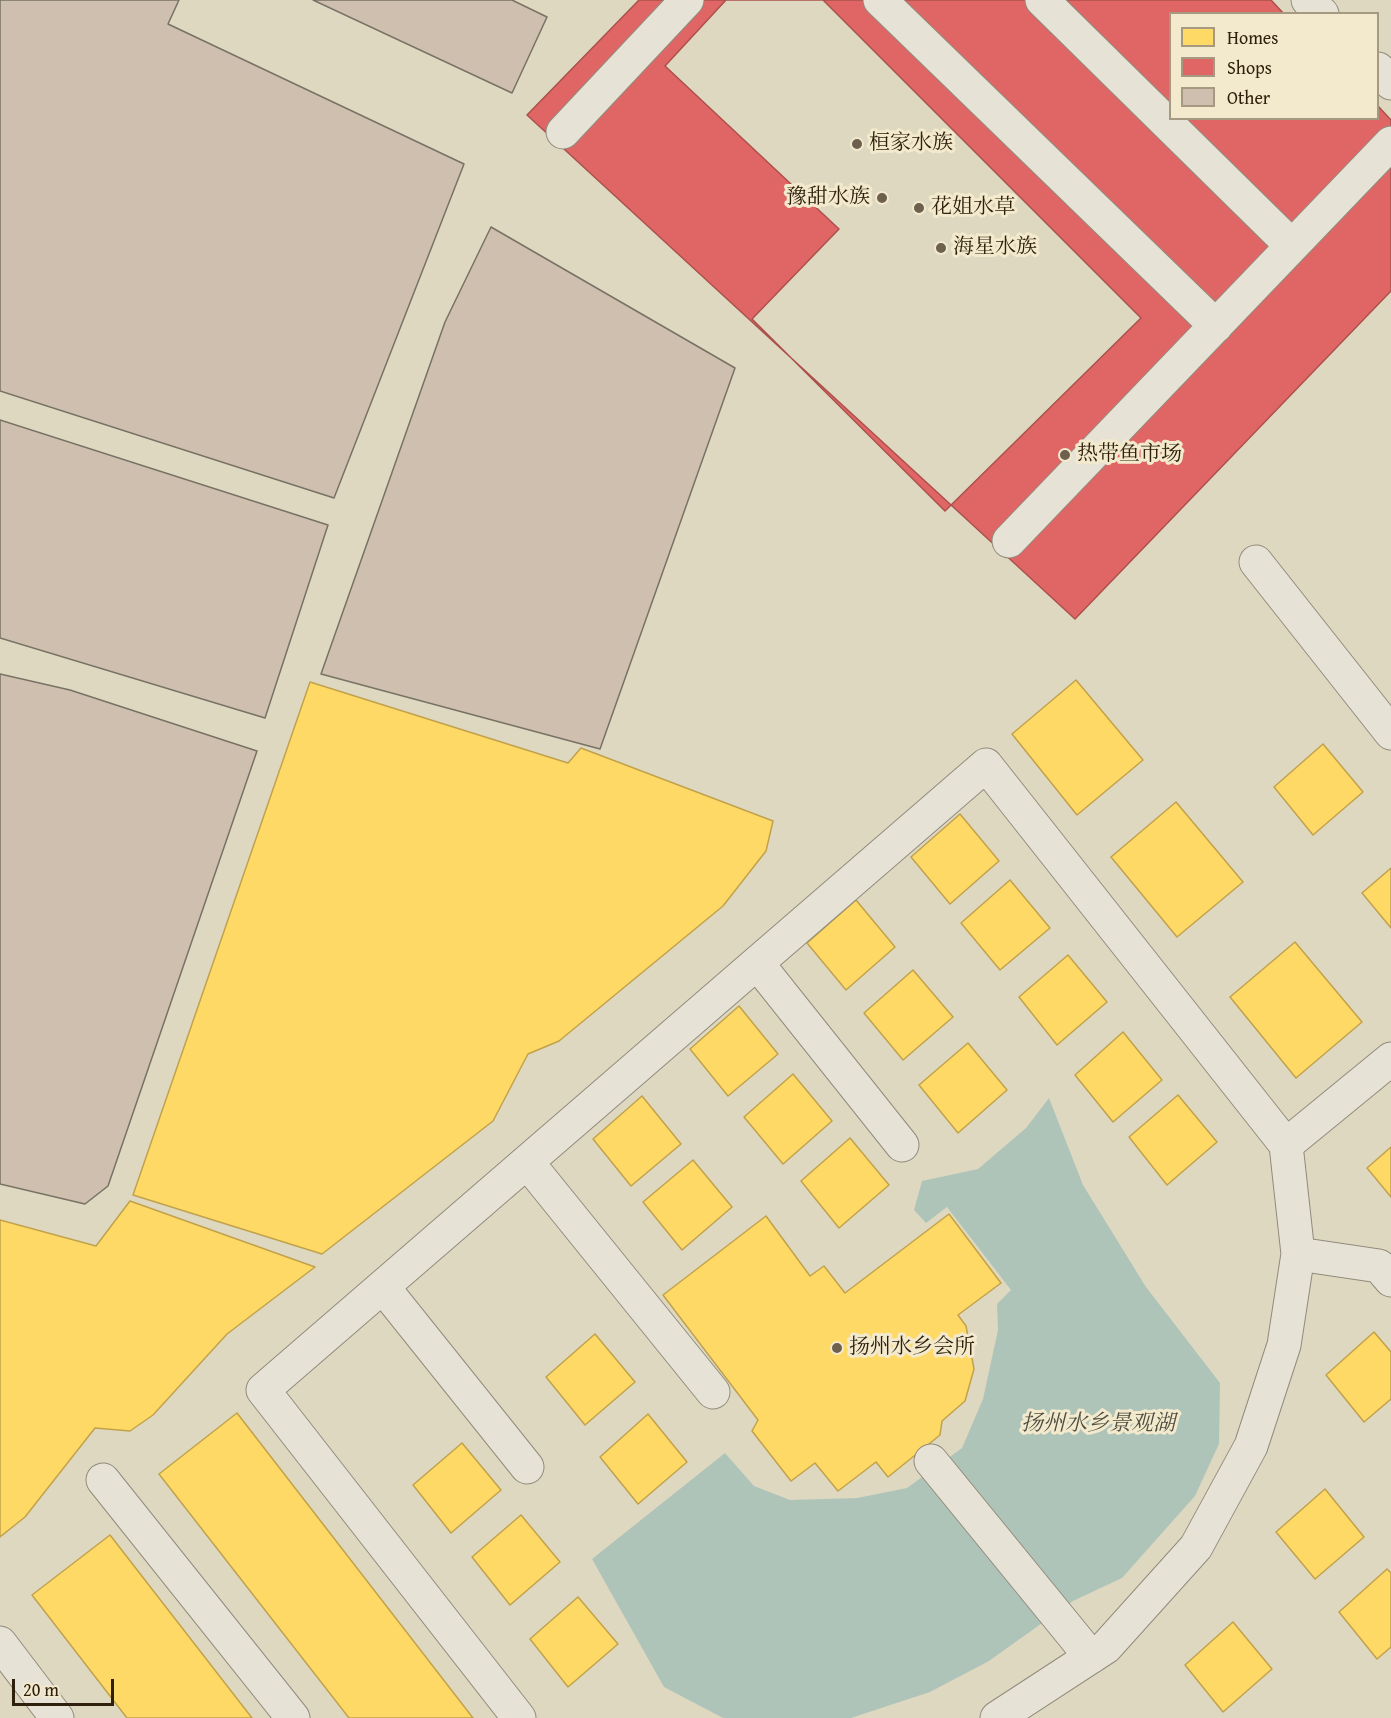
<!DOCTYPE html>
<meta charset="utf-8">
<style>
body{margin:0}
#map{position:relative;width:1391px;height:1718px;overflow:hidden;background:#dfd8c1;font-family:"Gentium Book Plus",serif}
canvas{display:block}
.legend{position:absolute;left:1169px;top:12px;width:210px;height:108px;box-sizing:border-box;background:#f3eace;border:2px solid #a59981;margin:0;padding:8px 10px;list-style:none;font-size:18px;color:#2f200d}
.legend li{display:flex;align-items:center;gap:12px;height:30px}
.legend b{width:30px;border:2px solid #a59981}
.scale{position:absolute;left:12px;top:1679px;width:102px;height:27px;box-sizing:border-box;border:3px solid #2f200d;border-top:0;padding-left:8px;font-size:18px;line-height:21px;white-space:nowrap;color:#2f200d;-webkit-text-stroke:4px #f3eace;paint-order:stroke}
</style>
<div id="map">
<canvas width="1391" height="1718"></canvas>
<ul class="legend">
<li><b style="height:16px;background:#ffd966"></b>Homes</li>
<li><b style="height:16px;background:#e06666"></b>Shops</li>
<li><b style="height:16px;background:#cfbfaf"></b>Other</li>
</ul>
<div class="scale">20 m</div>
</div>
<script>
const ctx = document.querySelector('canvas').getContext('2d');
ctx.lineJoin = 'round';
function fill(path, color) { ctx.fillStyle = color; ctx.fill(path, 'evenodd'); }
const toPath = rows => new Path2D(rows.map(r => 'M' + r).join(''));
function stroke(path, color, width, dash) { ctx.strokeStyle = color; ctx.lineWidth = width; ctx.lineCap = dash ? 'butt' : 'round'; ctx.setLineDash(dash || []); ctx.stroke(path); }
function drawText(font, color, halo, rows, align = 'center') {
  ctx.font = font + ' "Gentium Book Plus","Noto Serif SC",serif'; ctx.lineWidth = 6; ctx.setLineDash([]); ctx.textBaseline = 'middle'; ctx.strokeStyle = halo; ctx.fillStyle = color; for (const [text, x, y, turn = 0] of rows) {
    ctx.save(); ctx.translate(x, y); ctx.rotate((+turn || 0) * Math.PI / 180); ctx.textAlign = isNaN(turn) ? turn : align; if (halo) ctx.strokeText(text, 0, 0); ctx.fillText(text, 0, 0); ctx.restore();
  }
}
fill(toPath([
 [1049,1098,1083,1185,1146,1287,1220,1383,1219,1444,1195,1496,1122,1578,1073,1601,989,1661,930,1692,851,1718,723,1718,664,1687,592,1559,725,1453,754,1486,790,1500,857,1498,907,1488,962,1448,983,1399,998,1330,997,1304,1011,1290,947,1207,926,1223,914,1210,922,1181,978,1169,1026,1128]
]), '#afc4b9');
const homes = toPath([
 [1076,680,1143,760,1077,815,1012,734,1076,680],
 [310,682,568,763,581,748,773,821,766,851,723,906,559,1041,528,1054,493,1121,322,1254,133,1195,310,682],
 [1323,744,1363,792,1313,835,1274,787,1323,744],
 [1176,802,1243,882,1177,937,1111,857,1176,802],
 [960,814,999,861,950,904,911,857,960,814],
 [1391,868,1391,928,1362,893,1391,868],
 [1010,880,1050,928,1000,970,961,923,1010,880],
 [856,900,895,947,846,990,807,943,856,900],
 [1295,942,1362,1022,1296,1078,1230,997,1295,942],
 [1068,955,1107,1002,1057,1045,1019,997,1068,955],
 [913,970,953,1017,903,1060,864,1013,913,970],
 [739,1006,778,1054,728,1096,690,1049,739,1006],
 [1123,1032,1162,1080,1113,1122,1075,1075,1123,1032],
 [968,1043,1007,1090,958,1133,919,1085,968,1043],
 [793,1074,832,1121,783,1164,744,1117,793,1074],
 [1178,1095,1217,1142,1167,1185,1129,1137,1178,1095],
 [642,1096,681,1144,631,1186,593,1139,642,1096],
 [850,1138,889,1185,839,1228,801,1181,850,1138],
 [1391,1147,1391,1197,1367,1168,1391,1147],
 [693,1160,732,1207,682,1250,643,1202,693,1160],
 [130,1201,315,1267,227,1334,153,1415,130,1431,95,1428,25,1517,0,1537,0,1220,96,1246,130,1201],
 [949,1214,1001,1283,958,1315,966,1326,974,1369,965,1401,942,1421,940,1435,888,1477,876,1462,838,1491,815,1463,791,1481,752,1431,758,1420,663,1295,766,1216,810,1276,824,1266,845,1293,949,1214],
 [1374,1332,1391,1352,1391,1399,1364,1422,1326,1375,1374,1332],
 [595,1334,635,1382,585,1425,546,1377,595,1334],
 [237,1413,473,1718,349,1718,159,1474,237,1413],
 [648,1414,687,1462,638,1504,600,1457,648,1414],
 [462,1443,501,1490,451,1533,413,1485,462,1443],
 [1325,1489,1364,1537,1315,1579,1276,1532,1325,1489],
 [521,1515,560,1562,510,1605,472,1557,521,1515],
 [110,1535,252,1718,127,1718,32,1595,110,1535],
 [1387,1569,1391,1573,1391,1647,1377,1659,1339,1612,1387,1569],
 [578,1597,618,1644,568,1687,530,1639,578,1597],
 [1233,1622,1272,1669,1223,1712,1185,1665,1233,1622]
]);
fill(homes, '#ffd966');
stroke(homes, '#c1a24b', 1.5);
const shops = toPath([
 [639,0,1271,0,1284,14,1170,14,1170,118,1378,118,1378,106,1391,120,1391,291,1075,619,527,115,639,0],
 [726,0,823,0,1141,318,945,511,752,319,839,229,665,66,726,0]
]);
fill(shops, '#e06666');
stroke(shops, '#ab514b', 1.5);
const building = toPath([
 [0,0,179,0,168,24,464,164,334,498,0,391,0,0],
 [313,0,512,0,547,17,512,93,313,0],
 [491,227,735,368,600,749,321,674,445,322,491,227],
 [0,420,328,525,265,718,0,638,0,420],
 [0,674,70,690,257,751,108,1186,85,1204,0,1184,0,674]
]);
fill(building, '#cfbfaf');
stroke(building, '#787264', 1.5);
const minor = toPath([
 [880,0,1216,326],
 [1042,0,1292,246],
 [1308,0,1322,14],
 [1378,69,1391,83],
 [563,132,687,0],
 [1009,541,1391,143],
 [1256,562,1391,733],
 [757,963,902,1145],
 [527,1162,713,1392],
 [1298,1254,1379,1266,1391,1280],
 [383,1287,527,1467],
 [931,1461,1091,1657],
 [103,1480,293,1718],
 [0,1643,57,1718],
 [519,1718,263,1390,986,765,1286,1145],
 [997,1718,1106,1647,1196,1547,1251,1446,1284,1345,1298,1254,1286,1145,1391,1059]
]);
stroke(minor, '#918b7c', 35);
stroke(minor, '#e6e2d6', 33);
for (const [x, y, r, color] of [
 [857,144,6,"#6d604c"],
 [882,198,6,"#6d604c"],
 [919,208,6,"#6d604c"],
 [941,248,6,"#6d604c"],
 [1065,455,6,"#6d604c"],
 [837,1348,6,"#6d604c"]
]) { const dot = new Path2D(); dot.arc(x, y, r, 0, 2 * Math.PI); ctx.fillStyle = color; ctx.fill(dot); stroke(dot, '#f3eace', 2); }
drawText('21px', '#2f200d', '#f3eace', [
 ["桓家水族",869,144],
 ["豫甜水族",870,198,"right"],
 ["花姐水草",931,208],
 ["海星水族",953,248],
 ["热带鱼市场",1077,455],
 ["扬州水乡会所",849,1348]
], 'left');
drawText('italic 22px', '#4f4e40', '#f3eace', [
 ["扬州水乡景观湖",1098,1424]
]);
</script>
